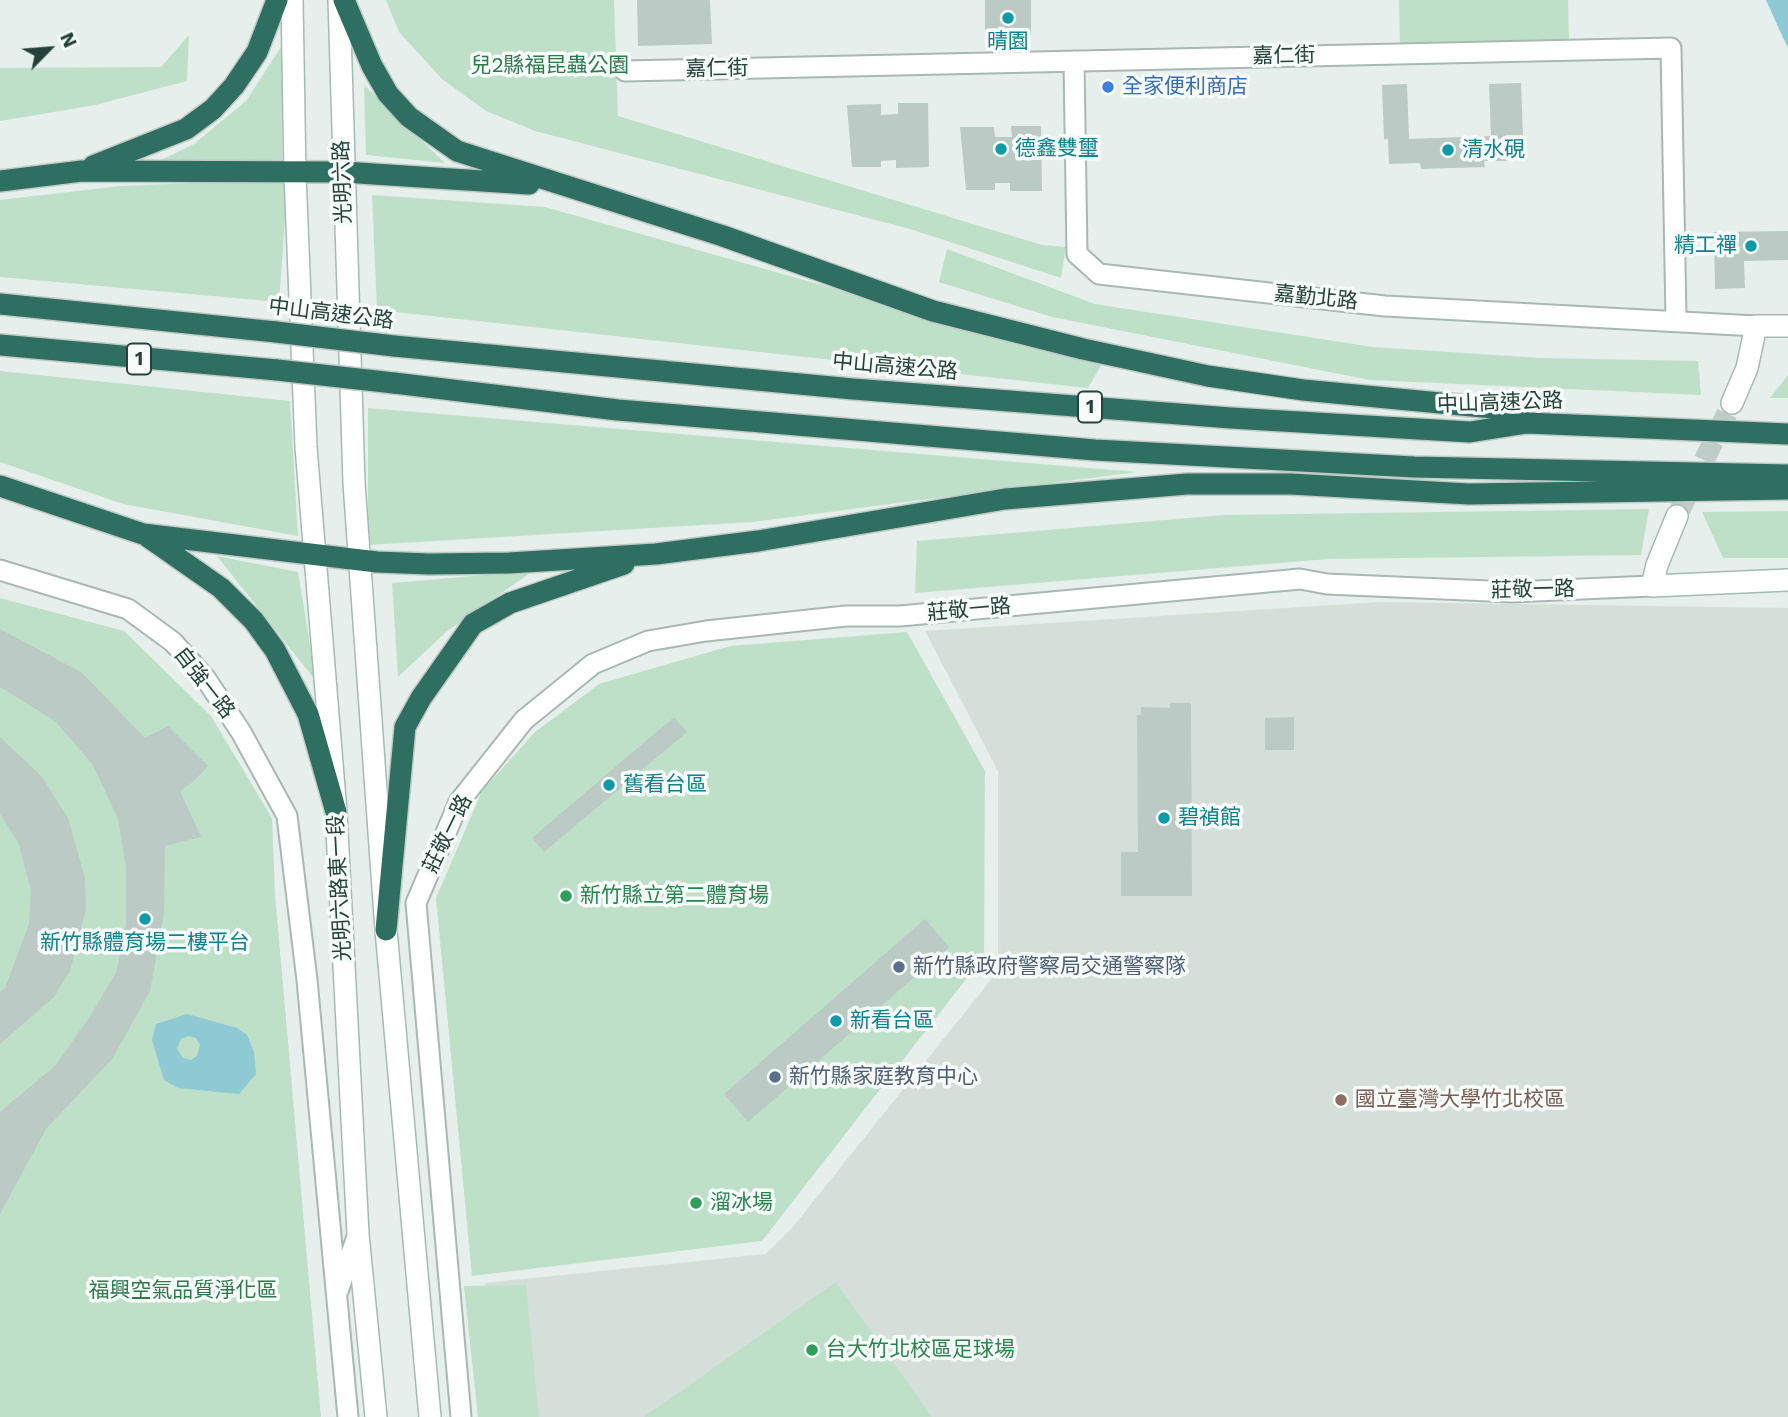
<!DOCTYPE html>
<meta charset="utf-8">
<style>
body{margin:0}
#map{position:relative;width:1788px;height:1417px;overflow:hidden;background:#e6efeb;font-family:"Work Sans",sans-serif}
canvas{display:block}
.north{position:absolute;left:14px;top:14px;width:70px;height:70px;-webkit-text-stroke:5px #f7fbf9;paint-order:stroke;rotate:65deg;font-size:19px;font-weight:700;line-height:28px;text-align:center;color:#24423a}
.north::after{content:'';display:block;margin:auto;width:24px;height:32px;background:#24423a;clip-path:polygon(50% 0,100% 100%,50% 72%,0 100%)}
</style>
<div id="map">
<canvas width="1788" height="1417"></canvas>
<div class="north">N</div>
</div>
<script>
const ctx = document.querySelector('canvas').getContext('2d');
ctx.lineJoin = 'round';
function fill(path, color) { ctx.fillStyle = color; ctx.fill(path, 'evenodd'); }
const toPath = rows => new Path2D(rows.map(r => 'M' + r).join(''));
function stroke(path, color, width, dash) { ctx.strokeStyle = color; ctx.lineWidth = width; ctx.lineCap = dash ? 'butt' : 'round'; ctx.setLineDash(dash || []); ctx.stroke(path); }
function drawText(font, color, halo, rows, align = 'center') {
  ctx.font = font + ' "Work Sans","Noto Sans TC",sans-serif'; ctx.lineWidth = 7; ctx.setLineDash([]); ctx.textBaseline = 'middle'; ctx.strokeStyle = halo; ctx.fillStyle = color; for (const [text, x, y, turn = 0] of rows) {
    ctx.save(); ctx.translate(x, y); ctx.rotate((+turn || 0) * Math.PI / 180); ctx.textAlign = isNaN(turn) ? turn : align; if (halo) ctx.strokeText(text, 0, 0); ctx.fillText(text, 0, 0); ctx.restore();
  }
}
fill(toPath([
 [1380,602,1788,608,1788,1417,500,1417,485,1283,766,1254,792,1228,998,971,998,771,925,631]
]), '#d4dfda');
fill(toPath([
 [386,0,614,0,618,116,1042,245,1066,247,1061,278,910,229,535,131,486,111,442,79,399,32],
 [1399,0,1568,0,1569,42,1400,45],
 [189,35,187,81,95,105,0,121,0,68,161,67],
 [283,44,282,163,153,164,194,144,246,101],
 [364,85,445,163,366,155],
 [288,179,279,302,0,277,0,200,120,186],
 [372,195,545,207,1102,364,1088,388,377,310],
 [947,249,1095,304,1373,347,1541,358,1698,361,1701,395,1370,380,1052,317,939,282],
 [0,371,290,401,298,536,123,504,0,462],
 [1788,375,1788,398,1770,398],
 [368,408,1137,472,752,522,368,545],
 [1649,509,1641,555,1328,559,915,593,917,541,1224,515],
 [1788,511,1788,558,1723,558,1702,512],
 [217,556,298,572,316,681],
 [533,571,446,632,398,677,392,583],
 [0,598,124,631,211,716,272,818,275,894,321,1417,0,1417],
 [907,632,985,771,984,956,762,1241,472,1276,436,898,482,791,535,732,599,684,730,646],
 [836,1282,932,1417,644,1417],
 [526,1285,539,1417,478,1417,464,1286]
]), '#bfe0c8');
fill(toPath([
 [1766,0,1788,0,1788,48,1779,29],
 [187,1014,237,1028,247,1035,254,1052,256,1074,239,1094,178,1088,164,1080,152,1040,156,1024],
 [188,1036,196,1038,200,1045,197,1056,191,1060,183,1058,177,1049,181,1039]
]), '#8ec9d4');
fill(toPath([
 [637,0,710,0,712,44,638,46],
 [985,0,1031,0,1031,36,985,37],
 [1521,83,1523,135,1506,135,1507,161,1484,161,1485,167,1421,169,1420,163,1389,164,1388,139,1384,139,1382,85,1407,84,1409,139,1491,136,1489,84],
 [898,103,928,103,929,167,896,168,896,160,881,161,881,167,852,167,847,105,881,104,881,115,898,114],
 [1011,126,1041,126,1042,191,1010,191,1010,183,995,183,995,190,966,190,960,127,994,127,995,137,1012,137],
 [1788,231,1788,260,1744,261,1745,288,1715,289,1714,232],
 [0,629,81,672,145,738,168,726,208,766,193,782,180,791,201,837,165,846,164,914,150,991,112,1059,46,1129,0,1214,0,1112,56,1065,90,1016,116,973,126,924,126,868,118,819,93,765,55,721,0,687],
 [1170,703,1191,703,1192,896,1121,896,1121,852,1138,852,1137,715,1141,715,1141,707,1170,708],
 [674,717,687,732,544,852,532,838],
 [1294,717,1294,750,1265,750,1265,718],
 [0,737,42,777,68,818,85,878,86,909,70,971,54,997,0,1044,0,992,5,988,29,924,31,890,18,842,0,814],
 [925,919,949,947,748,1122,724,1094]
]), '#bbcac4');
stroke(toPath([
 [1677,516,1732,403]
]), '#bfccc8', 21, [21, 10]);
const street = toPath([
 [1074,61,1077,254,1099,274,1385,306,1756,326],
 [625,71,1671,48,1676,319],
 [0,570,128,609,173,642,206,679,241,732,287,816,307,980,348,1417],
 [338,1291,358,1234],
 [461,1417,416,903,459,802,524,720,593,664,648,641,706,631,846,616,900,616,1300,579,1327,584,1512,592,1652,586]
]);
const secondary = toPath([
 [292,0,295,174,306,447,336,812,358,1234,376,1417],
 [339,0,354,483,386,930,430,1417],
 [1732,403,1747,368,1756,326,1788,326],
 [1677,516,1657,565,1652,586,1788,580]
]);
const highway = toPath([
 [344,0,372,66,388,94,409,117,457,151,723,236,933,311,1083,349,1208,376,1303,390,1493,408,1527,423],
 [93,166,186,129,213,109,234,86,257,52,277,0],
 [0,181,82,171,343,172,529,184],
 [0,304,276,332],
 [0,345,277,370],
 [394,346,853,389,1231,418,1470,432,1527,423,1788,434],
 [394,383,618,410,1095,450,1414,467,1788,475],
 [0,486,143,534,377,562,429,564,509,563,656,554,758,541,1005,499,1187,484,1291,484,1469,494,1788,489],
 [148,537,221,588,254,621,275,650,308,714,336,812],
 [386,930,405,727,421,698,473,624,510,603,624,564]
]);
stroke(street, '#a8b8b2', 23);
stroke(secondary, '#a4bbb3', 24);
stroke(highway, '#c2cac8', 24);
stroke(street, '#fff', 19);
stroke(secondary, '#fff', 21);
stroke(highway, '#2f6f62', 21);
const highwayBridge = toPath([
 [276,332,394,346],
 [277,370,394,383]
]);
stroke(highwayBridge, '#c2cac8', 24, []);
stroke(highwayBridge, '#2f6f62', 21);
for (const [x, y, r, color] of [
 [1008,18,7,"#0f9aa8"],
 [1108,87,7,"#3f7fe0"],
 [1001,149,7,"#0f9aa8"],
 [1448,150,7,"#0f9aa8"],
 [1751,246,7,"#0f9aa8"],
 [609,785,7,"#0f9aa8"],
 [1164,818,7,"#0f9aa8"],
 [566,896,7,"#2e9e5b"],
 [145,919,7,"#0f9aa8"],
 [899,967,7,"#5c6f8a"],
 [836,1021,7,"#0f9aa8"],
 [775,1077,7,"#5c6f8a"],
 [1341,1100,7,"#8d6e63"],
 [696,1203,7,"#2e9e5b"],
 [812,1350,7,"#2e9e5b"]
]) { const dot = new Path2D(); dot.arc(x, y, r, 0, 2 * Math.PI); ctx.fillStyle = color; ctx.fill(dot); stroke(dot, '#f7fbf9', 2.5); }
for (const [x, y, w] of [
 [139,359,24],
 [1090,407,24]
]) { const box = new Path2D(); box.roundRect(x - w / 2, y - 15.5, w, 31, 5); ctx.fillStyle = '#f7fbf9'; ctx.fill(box); stroke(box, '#24423a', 2); }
drawText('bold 19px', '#24423a', null, [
 ["1",139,359],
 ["1",1090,407]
]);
drawText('21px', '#0d838f', '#f7fbf9', [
 ["晴園",1008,42,"center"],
 ["德鑫雙璽",1015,149],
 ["清水硯",1462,150],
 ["精工禪",1737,246,"right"],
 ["舊看台區",623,785],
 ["碧禎館",1178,818],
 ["新竹縣體育場二樓平台",145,943,"center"],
 ["新看台區",850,1021]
], 'left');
drawText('21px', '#24423a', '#f7fbf9', [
 ["嘉仁街",1284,56,-1],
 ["嘉仁街",717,69,-1],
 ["光明六路",343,182,-92],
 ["嘉勤北路",1316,298,6],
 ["中山高速公路",331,314,7],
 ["中山高速公路",895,367,5],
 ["中山高速公路",1500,403,-2],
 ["莊敬一路",1533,590,-1],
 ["莊敬一路",969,610,-5],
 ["自強一路",204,683,52],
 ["莊敬一路",448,834,-64],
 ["光明六路東一段",340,888,-93]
]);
drawText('21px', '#2d7a4b', '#f7fbf9', [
 ["兒2縣福昆蟲公園",550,66],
 ["福興空氣品質淨化區",183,1291]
]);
drawText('21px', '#366cbe', '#f7fbf9', [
 ["全家便利商店",1122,87]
], 'left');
drawText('21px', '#27864d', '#f7fbf9', [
 ["新竹縣立第二體育場",580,896],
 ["溜冰場",710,1203],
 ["台大竹北校區足球場",826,1350]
], 'left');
drawText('21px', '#4e5e75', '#f7fbf9', [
 ["新竹縣政府警察局交通警察隊",913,967],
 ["新竹縣家庭教育中心",789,1077]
], 'left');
drawText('21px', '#785e54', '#f7fbf9', [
 ["國立臺灣大學竹北校區",1355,1100]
], 'left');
</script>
